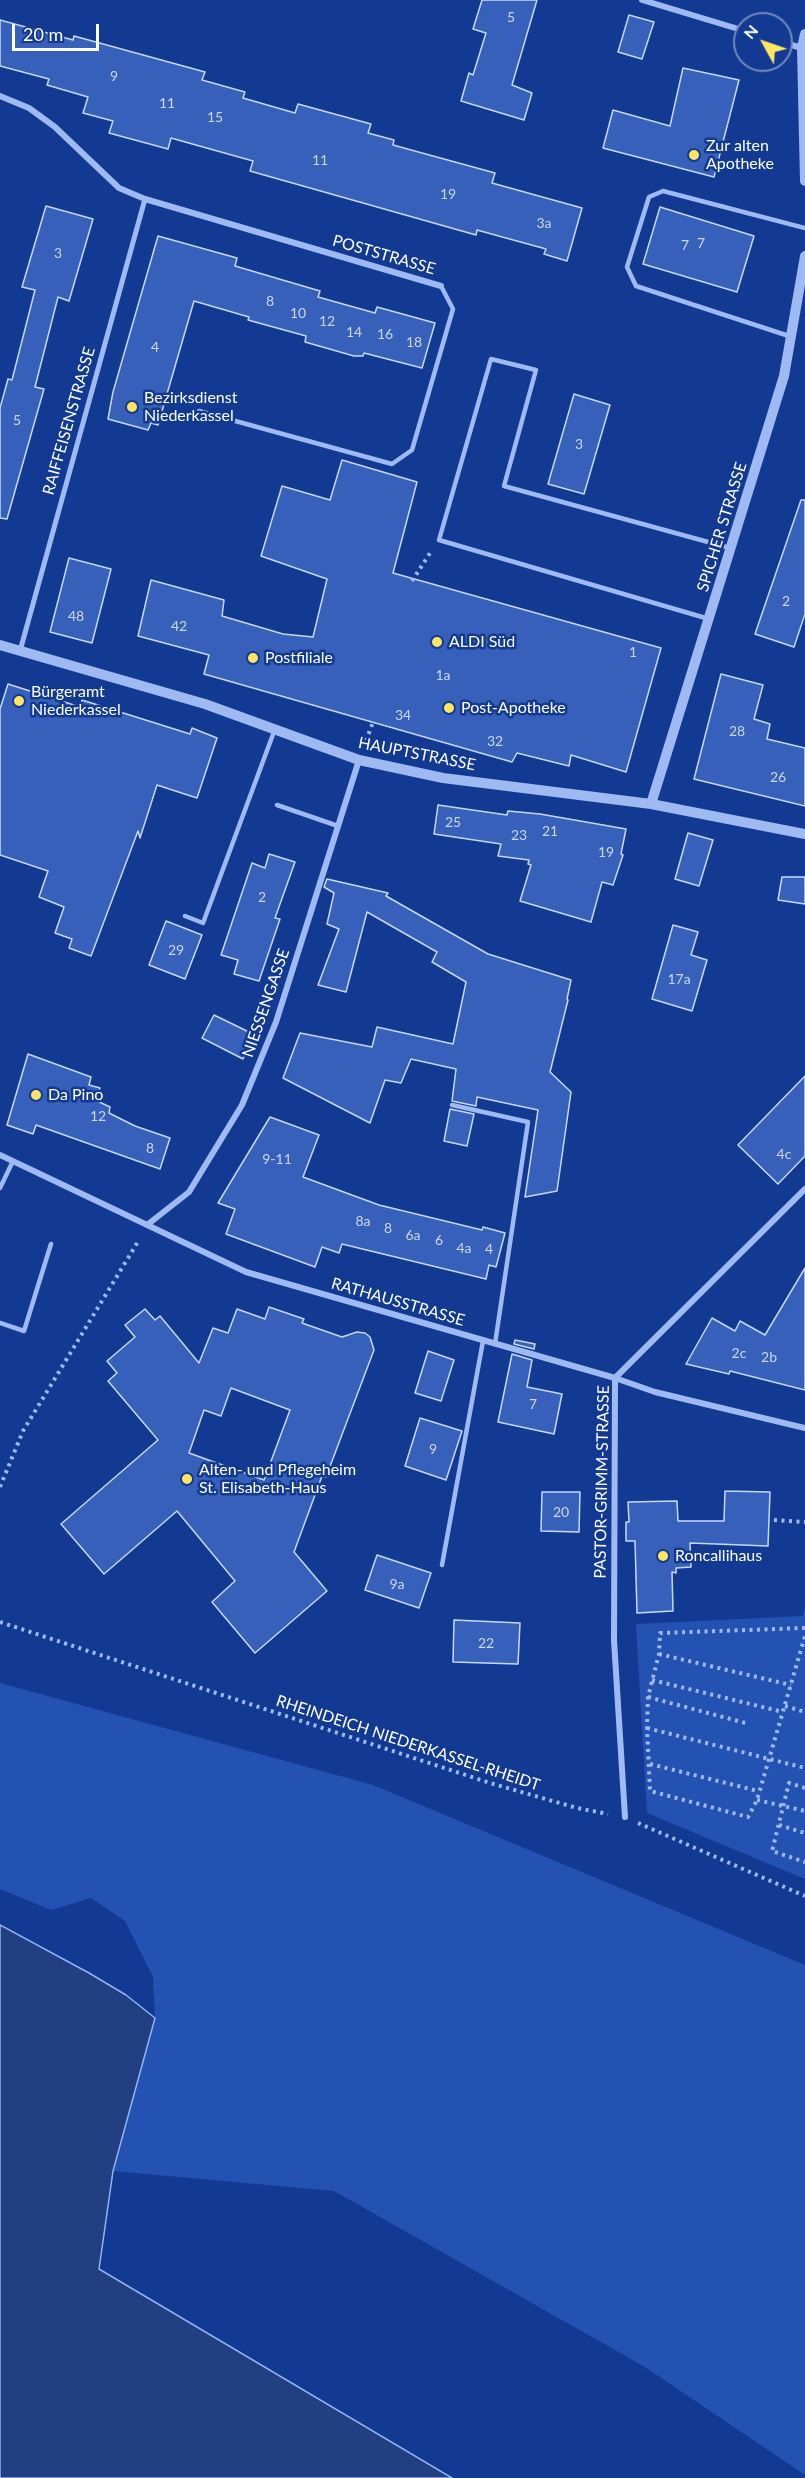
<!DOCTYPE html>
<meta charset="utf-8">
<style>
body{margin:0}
#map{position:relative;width:805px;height:2478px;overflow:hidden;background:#123a92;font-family:Lato,sans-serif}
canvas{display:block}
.north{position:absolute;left:733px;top:12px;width:60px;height:60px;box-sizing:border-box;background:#123a92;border:2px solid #7189be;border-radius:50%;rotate:310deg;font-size:16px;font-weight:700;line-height:24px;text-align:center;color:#fff}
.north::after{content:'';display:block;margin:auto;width:21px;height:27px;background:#ffe560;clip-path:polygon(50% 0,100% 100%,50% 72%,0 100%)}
.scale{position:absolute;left:12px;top:24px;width:87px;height:27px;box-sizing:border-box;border:3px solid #fff;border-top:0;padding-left:8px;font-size:18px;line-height:21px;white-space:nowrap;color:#fff;-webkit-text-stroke:4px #123a92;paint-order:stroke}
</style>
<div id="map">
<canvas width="805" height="2478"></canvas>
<div class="north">N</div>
<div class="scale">20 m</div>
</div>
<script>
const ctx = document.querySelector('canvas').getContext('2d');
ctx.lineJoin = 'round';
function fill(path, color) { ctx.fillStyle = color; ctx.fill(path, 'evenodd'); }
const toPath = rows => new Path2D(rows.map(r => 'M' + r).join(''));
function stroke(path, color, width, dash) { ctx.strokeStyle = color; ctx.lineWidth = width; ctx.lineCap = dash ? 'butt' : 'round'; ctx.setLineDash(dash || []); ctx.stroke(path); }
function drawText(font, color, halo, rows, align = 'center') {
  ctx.font = font + ' Lato,sans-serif'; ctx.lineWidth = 5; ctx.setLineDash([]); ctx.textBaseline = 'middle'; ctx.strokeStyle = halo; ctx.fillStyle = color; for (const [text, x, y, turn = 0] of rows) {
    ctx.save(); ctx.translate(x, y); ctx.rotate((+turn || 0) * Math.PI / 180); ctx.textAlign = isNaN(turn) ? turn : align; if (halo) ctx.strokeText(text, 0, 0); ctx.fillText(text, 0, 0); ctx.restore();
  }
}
fill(toPath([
 [805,1604,805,1879,647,1813,636,1624,803,1616],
 [0,1683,373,1785,805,1965,805,2475,645,2367,334,2191,113,2171,155,2018,153,1977,125,1921,91,1898,51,1910,0,1889]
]), '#2452b2');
const water = toPath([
 [0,1925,89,1973,126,1995,155,2018,113,2171,99,2269,452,2478,0,2478,0,1925]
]);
fill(water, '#213f81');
stroke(water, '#91b3f6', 1.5);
const building = toPath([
 [482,0,537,0,512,85,532,93,524,120,461,101,469,73,473,75,486,33,473,29,482,0],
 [629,15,654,22,642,59,618,52,629,15],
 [0,20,73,40,74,36,205,72,202,80,245,92,243,98,295,113,298,104,371,124,368,133,394,140,393,145,495,173,492,183,582,208,567,261,544,254,546,249,477,230,476,235,250,171,253,161,171,138,168,149,109,133,113,121,83,113,88,97,47,85,49,79,0,66,0,20],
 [683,68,739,80,714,177,603,148,613,110,670,126,683,68],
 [46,206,93,219,69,301,58,297,35,387,44,389,7,519,0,518,0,408,8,379,12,380,35,290,22,287,46,206],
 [660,207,754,236,737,292,643,264,660,207],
 [158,236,237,258,235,266,320,291,318,297,375,313,377,307,435,323,422,368,364,353,363,356,354,356,305,342,306,336,248,320,249,317,194,301,158,425,151,423,148,430,108,419,113,392,158,236],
 [574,394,610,405,584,494,548,484,574,394],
 [342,460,417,482,393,573,661,648,626,772,571,755,569,766,517,753,512,762,204,674,209,655,138,636,151,580,224,600,222,616,283,634,313,637,327,579,261,556,282,486,330,500,342,460],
 [801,500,805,500,805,614,794,647,755,634,801,500],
 [69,558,111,569,92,643,50,632,69,558],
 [721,674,763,685,754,719,770,724,767,739,805,748,805,806,694,779,721,674],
 [8,684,80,707,82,700,190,734,192,728,217,738,197,798,157,785,140,838,138,831,91,956,69,948,72,939,55,933,64,907,39,897,48,871,0,855,0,709,8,684],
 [438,805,507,815,508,811,540,814,626,829,621,854,623,855,613,885,602,882,591,922,520,901,531,865,528,864,529,860,498,856,501,844,434,834,438,805],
 [688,833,713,840,699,886,675,879,688,833],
 [269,854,295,862,275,918,280,919,259,981,234,974,238,960,221,955,252,863,265,868,269,854],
 [782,877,805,877,805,904,778,900,782,877],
 [327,879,388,893,386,896,488,954,571,980,567,999,568,1000,550,1072,571,1092,557,1191,525,1197,538,1110,477,1097,476,1106,452,1101,456,1069,411,1059,401,1083,385,1080,370,1123,283,1078,300,1033,372,1047,377,1027,453,1044,466,982,432,962,437,952,367,912,346,992,318,985,339,929,327,924,334,893,324,887,327,879],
 [166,921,202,935,185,979,149,965,166,921],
 [673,925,698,932,691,955,707,960,692,1011,652,999,673,925],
 [214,1015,255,1035,243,1059,202,1038,214,1015],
 [28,1054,91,1077,89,1085,100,1088,95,1100,110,1107,109,1113,135,1126,170,1138,160,1169,36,1125,33,1134,7,1125,28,1054],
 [805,1076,805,1156,778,1184,738,1145,805,1076],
 [450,1109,474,1114,467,1146,444,1141,450,1109],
 [270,1117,319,1135,303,1177,379,1205,482,1230,483,1227,505,1233,496,1267,489,1265,486,1279,342,1244,339,1253,322,1247,315,1267,226,1234,235,1209,218,1203,270,1117],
 [805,1268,805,1390,730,1371,729,1374,686,1364,712,1318,735,1331,740,1321,765,1335,805,1268],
 [269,1307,304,1319,302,1323,342,1337,357,1332,365,1333,370,1337,374,1350,326,1477,322,1476,294,1552,327,1591,255,1653,212,1602,235,1581,177,1511,104,1574,61,1524,158,1440,108,1381,117,1373,107,1361,135,1337,125,1325,145,1309,155,1320,160,1316,199,1363,213,1328,228,1333,237,1309,265,1319,269,1307],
 [231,1388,290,1410,264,1480,189,1453,204,1410,221,1416,231,1388],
 [515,1340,535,1344,534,1349,514,1344,515,1340],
 [428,1351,454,1360,441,1401,415,1393,428,1351],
 [512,1354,532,1360,527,1387,562,1394,554,1434,498,1422,512,1354],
 [420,1418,462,1431,446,1480,405,1466,420,1418],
 [725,1491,770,1492,768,1546,690,1543,691,1567,676,1568,676,1573,672,1572,673,1611,637,1613,635,1541,626,1541,626,1522,629,1522,628,1502,677,1501,678,1521,724,1521,725,1491],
 [542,1492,580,1492,579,1532,541,1531,542,1492],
 [377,1555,431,1573,419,1608,365,1590,377,1555],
 [454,1620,520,1623,518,1664,453,1662,454,1620]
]);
fill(building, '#3660ba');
stroke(building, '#c7d8fd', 1.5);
stroke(toPath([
 [412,581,430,553],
 [366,741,373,722],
 [0,1487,23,1431,139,1240],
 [774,1520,805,1522],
 [0,1622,490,1783,577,1808,608,1814],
 [805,1628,660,1633,659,1654,648,1697,647,1728,650,1791,748,1817,757,1800,805,1636],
 [659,1654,791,1685],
 [652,1680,783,1712],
 [648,1697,749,1724],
 [785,1706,805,1712],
 [647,1728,805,1768],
 [650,1764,758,1791],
 [805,1788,789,1783,772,1851,805,1862],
 [757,1800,805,1811],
 [638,1823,805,1896],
 [779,1825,805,1833]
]), '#9fbaf2', 4, [3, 4.5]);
stroke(toPath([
 [792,337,636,286,627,267,649,197,663,191,805,228],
 [199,411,392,464,412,450,453,309,441,286],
 [709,619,439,540,491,359,536,370,504,486,730,548],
 [277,805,338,826],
 [185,916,203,923,275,729],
 [452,1105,528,1122,495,1344],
 [0,1188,13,1161],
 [0,1323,24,1331,51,1244],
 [442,1565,483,1341]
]), '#9fbaf2', 4.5);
stroke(toPath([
 [20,651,145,199]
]), '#9fbaf2', 5);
stroke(toPath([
 [642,0,745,31],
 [781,42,802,48],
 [0,96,29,108,55,127,119,188,145,199,441,286],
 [0,1155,246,1272,615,1378,655,1392,805,1428],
 [147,1225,189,1192,242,1105,276,1022,359,760],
 [625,1817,614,1640,615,1378,805,1189]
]), '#9fbaf2', 6);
stroke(toPath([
 [805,34,802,48,805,181],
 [0,645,205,704,359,760,443,778,651,804,805,834],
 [651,804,784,376,805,256]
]), '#9fbaf2', 10);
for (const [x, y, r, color] of [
 [694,155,6,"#ffe560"],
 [132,407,6,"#ffe560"],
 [437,642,6,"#ffe560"],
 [253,658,6,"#ffe560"],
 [19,701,6,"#ffe560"],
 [449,708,6,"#ffe560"],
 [36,1095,6,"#ffe560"],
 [187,1479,6,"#ffe560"],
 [663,1556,6,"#ffe560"]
]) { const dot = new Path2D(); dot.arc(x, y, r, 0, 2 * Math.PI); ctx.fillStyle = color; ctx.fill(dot); stroke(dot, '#123a92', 2); }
drawText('14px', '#cdd7ee', null, [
 ["5",511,17],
 ["9",114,76],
 ["11",167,103],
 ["15",215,117],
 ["11",320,160],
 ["19",448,194],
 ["3a",544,223],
 ["7",701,243],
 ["7",685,245],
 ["3",58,253],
 ["8",270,301],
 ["10",298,313],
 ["12",327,321],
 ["14",354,332],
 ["16",385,334],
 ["18",414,342],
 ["4",155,347],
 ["5",17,420],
 ["3",579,444],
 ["2",786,601],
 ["48",76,616],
 ["42",179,626],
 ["1",633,652],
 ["1a",443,675],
 ["34",403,715],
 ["28",737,731],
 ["32",495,741],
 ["26",778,777],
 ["25",453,822],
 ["21",550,831],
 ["23",519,835],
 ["19",606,852],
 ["2",262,897],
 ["29",176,950],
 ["17a",679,979],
 ["12",98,1116],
 ["8",150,1148],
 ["4c",784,1154],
 ["9-11",277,1159],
 ["8a",363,1221],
 ["8",388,1228],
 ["6a",413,1235],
 ["6",439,1240],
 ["4a",464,1248],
 ["4",489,1249],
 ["2c",739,1353],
 ["2b",769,1357],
 ["7",533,1404],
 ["9",433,1449],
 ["20",561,1512],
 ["9a",397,1584],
 ["22",486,1643]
]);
drawText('16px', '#fff', '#123a92', [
 ["Zur alten",706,146],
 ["Apotheke",706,164],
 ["Bezirksdienst",144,398],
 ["Niederkassel",144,416],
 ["ALDI Süd",449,642],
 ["Postfiliale",265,658],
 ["Bürgeramt",31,692],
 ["Niederkassel",31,710],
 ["Post-Apotheke",461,708],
 ["Da Pino",48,1095],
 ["Alten- und Pflegeheim",199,1470],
 ["St. Elisabeth-Haus",199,1488],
 ["Roncallihaus",675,1556]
], 'left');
drawText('16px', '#fff', '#123a92', [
 ["POSTSTRASSE",384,255,16],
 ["RAIFFEISENSTRASSE",69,421,-74],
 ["SPICHER STRASSE",722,527,-73],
 ["HAUPTSTRASSE",417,754,11],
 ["NIESSENGASSE",266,1003,-71],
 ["RATHAUSSTRASSE",398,1302,16],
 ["PASTOR-GRIMM-STRASSE",602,1482,-89],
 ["RHEINDEICH NIEDERKASSEL-RHEIDT",408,1743,18]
]);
</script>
